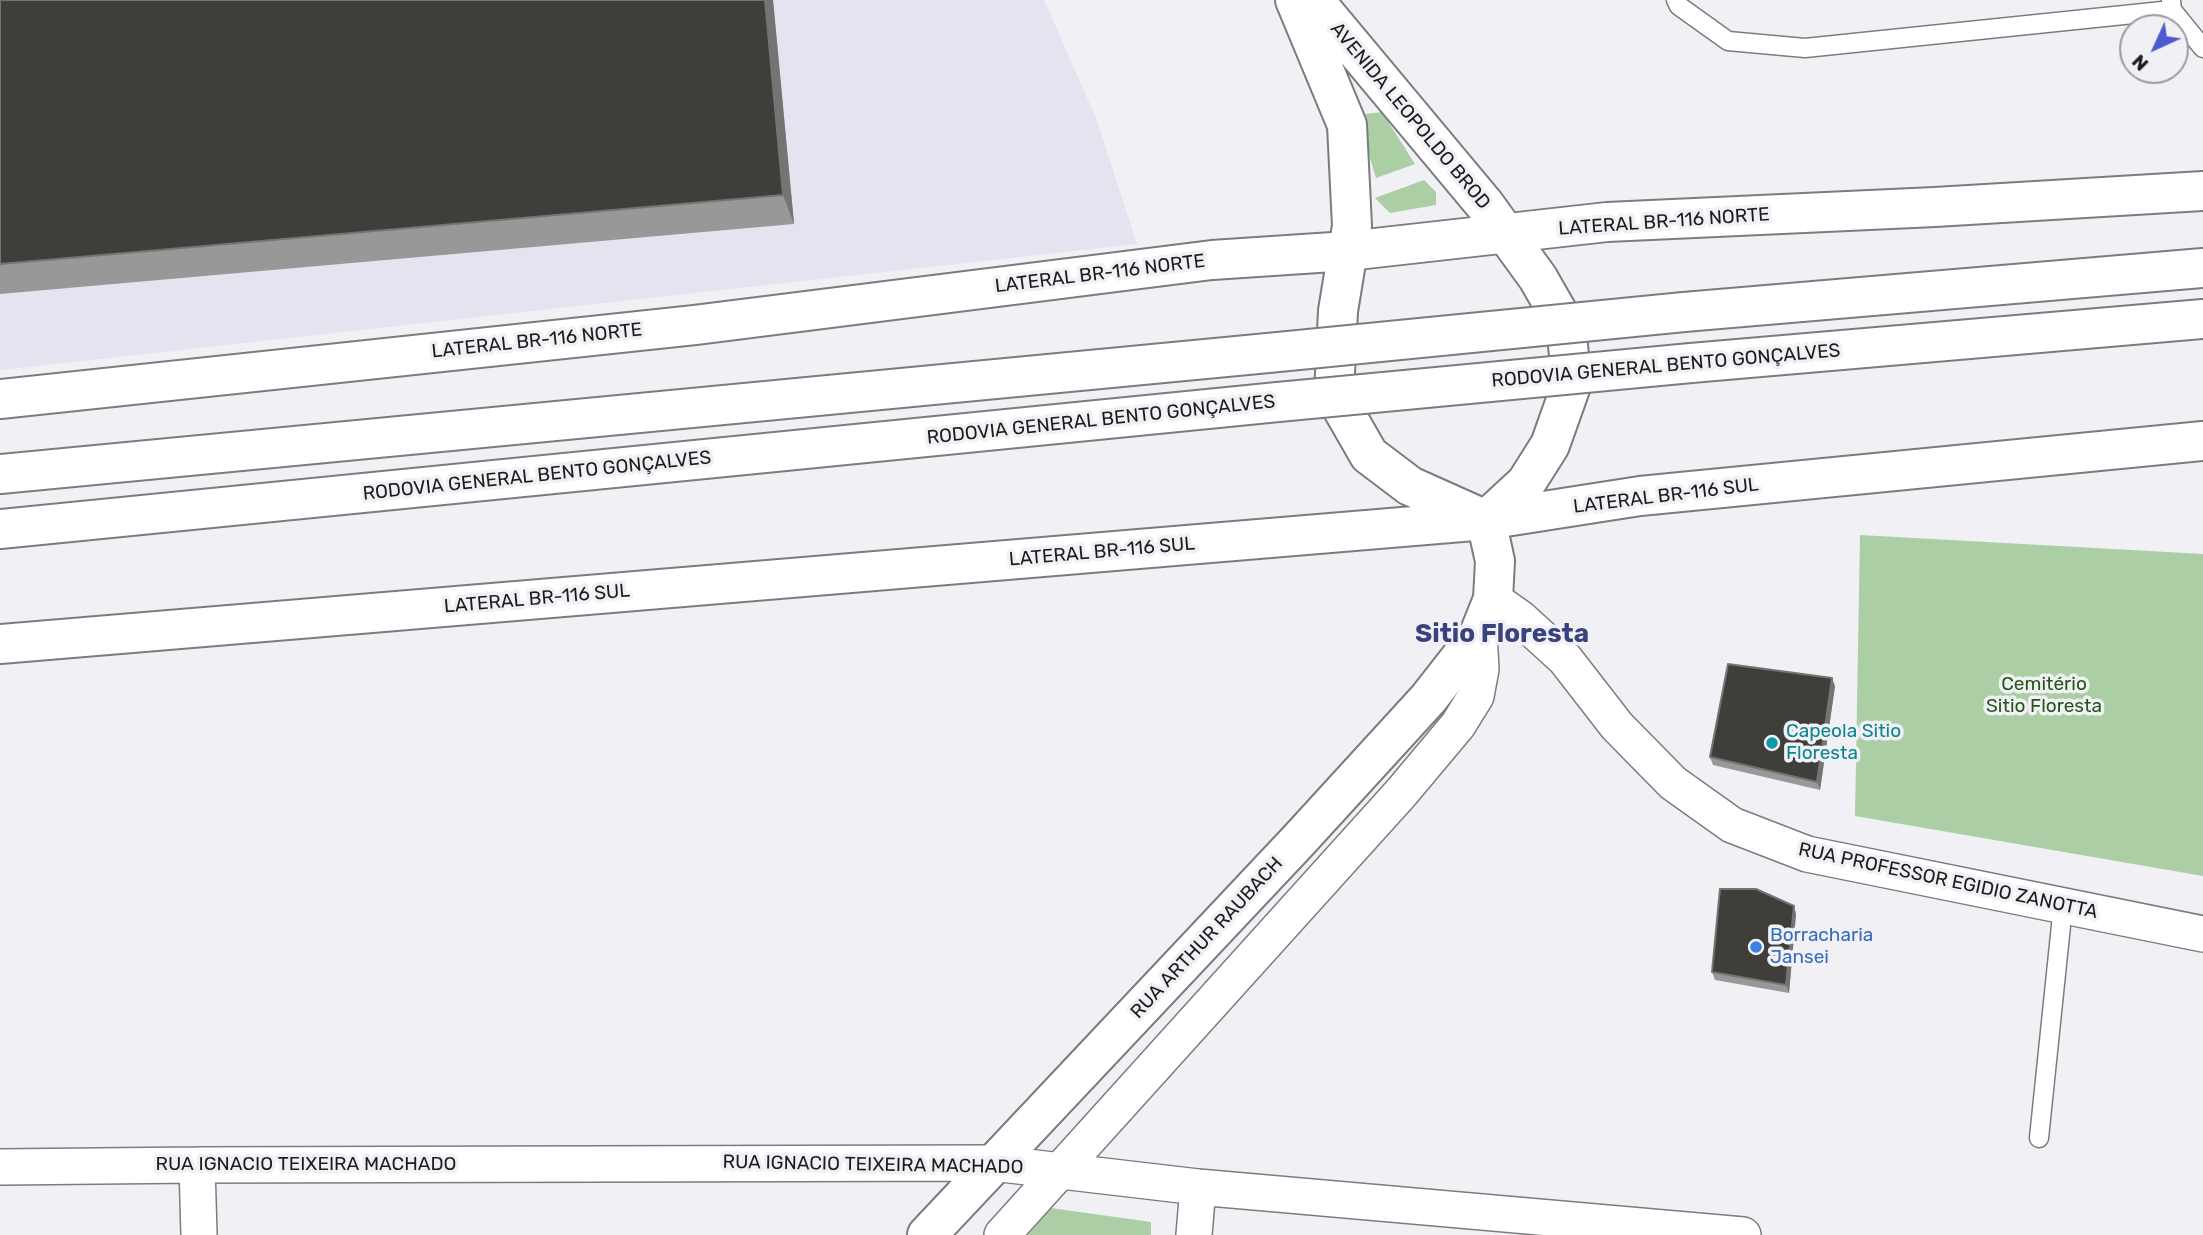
<!DOCTYPE html>
<meta charset="utf-8">
<style>
body{margin:0}
#map{position:relative;width:2203px;height:1235px;overflow:hidden;background:#f1f1f5;font-family:Rubik,sans-serif}
canvas{display:block}
.north{position:absolute;left:2119px;top:14px;width:70px;height:70px;box-sizing:border-box;background:#f1f1f5;border:2px solid #9b9c9f;border-radius:50%;rotate:225deg;font-size:19px;font-weight:700;line-height:28px;text-align:center;color:#1b1c1d}
.north::after{content:'';display:block;margin:auto;width:24px;height:32px;background:#4e5acf;clip-path:polygon(50% 0,100% 100%,50% 72%,0 100%)}
</style>
<div id="map">
<canvas width="2203" height="1235"></canvas>
<div class="north">N</div>
</div>
<script>
const ctx = document.querySelector('canvas').getContext('2d');
ctx.lineJoin = 'round';
function fill(path, color) { ctx.fillStyle = color; ctx.fill(path, 'evenodd'); }
const toPath = rows => new Path2D(rows.map(r => 'M' + r).join(''));
function stroke(path, color, width, dash) { ctx.strokeStyle = color; ctx.lineWidth = width; ctx.lineCap = dash ? 'butt' : 'round'; ctx.setLineDash(dash || []); ctx.stroke(path); }
function drawText(font, color, halo, rows, align = 'center') {
  ctx.font = font + ' Rubik,sans-serif'; ctx.lineWidth = 7; ctx.setLineDash([]); ctx.textBaseline = 'middle'; ctx.strokeStyle = halo; ctx.fillStyle = color; for (const [text, x, y, turn = 0] of rows) {
    ctx.save(); ctx.translate(x, y); ctx.rotate((+turn || 0) * Math.PI / 180); ctx.textAlign = isNaN(turn) ? turn : align; if (halo) ctx.strokeText(text, 0, 0); ctx.fillText(text, 0, 0); ctx.restore();
  }
}
fill(toPath([
 [0,0,1044,0,1096,118,1137,244,0,370]
]), '#e3e4ef');
fill(toPath([
 [1382,112,1415,164,1376,178,1357,115],
 [1424,180,1436,192,1436,205,1390,213,1375,198],
 [1860,535,2203,554,2203,876,1855,816],
 [1051,1208,1151,1222,1151,1235,1028,1235]
]), '#accea5');
const service = toPath([
 [1676,0,1679,6,1728,41,1805,48,2172,10],
 [2171,0,2172,10,2203,48],
 [2039,1138,2063,906]
]);
const minor = toPath([
 [1493,599,1520,618,1565,659,1617,726,1673,783,1732,825,1807,854,2203,934],
 [197,1165,199,1235],
 [0,1167,197,1165,993,1163,1198,1187,1743,1235],
 [1002,1235,1401,793,1458,725,1476,696,1481,669,1479,634],
 [1194,1235,1198,1187]
]);
const tertiary = toPath([
 [927,1235,1299,840,1428,699,1479,634,1493,599,1495,561,1486,520]
]);
const secondary = toPath([
 [1295,0,1347,125,1352,226,1338,311,1334,394,1369,455,1410,486,1486,520,1526,483,1550,445,1572,383,1566,327,1538,278,1485,205,1314,0]
]);
const primary = toPath([
 [0,399,695,325,1212,260,1348,251,1607,222,1935,207,2203,191],
 [0,644,1486,520,1640,496,2203,441]
]);
const motorway = toPath([
 [1684,312,2203,268],
 [1691,363,2203,319],
 [0,474,1268,353],
 [0,529,1278,402]
]);
stroke(service, '#7b7c7f', 21);
stroke(minor, '#7b7c7f', 38);
stroke(tertiary, '#7b7c7f', 42);
stroke(secondary, '#7b7c7f', 42);
stroke(primary, '#7b7c7f', 42);
stroke(motorway, '#7b7c7f', 42);
stroke(service, '#fff', 18);
stroke(minor, '#fff', 35);
stroke(tertiary, '#fff', 38);
stroke(secondary, '#fff', 38);
stroke(primary, '#fff', 38);
stroke(motorway, '#fff', 38);
const motorwayBridge = toPath([
 [1268,353,1684,312],
 [1278,402,1691,363]
]);
stroke(motorwayBridge, '#7b7c7f', 42, []);
stroke(motorwayBridge, '#fff', 38);
fill(toPath([
 [0,0,773,0,794,224,0,294],
 [1835,686,1820,790,1713,765,1710,757],
 [1796,914,1789,993,1715,980,1712,972]
]), '#989898');
fill(toPath([
 [765,0,773,0,794,224,783,195],
 [1832,678,1835,686,1820,790,1817,782],
 [1794,906,1796,914,1789,993,1786,985]
]), '#757473');
const building = toPath([
 [0,0,765,0,783,195,0,264,0,0],
 [1728,664,1832,678,1817,782,1710,757,1728,664],
 [1720,889,1756,889,1794,906,1786,985,1712,972,1720,889]
]);
fill(building, '#403e3b');
stroke(building, '#757473', 2);
for (const [x, y, r, color] of [
 [1772,743,7,"#0f9aa8"],
 [1756,947,7,"#3f7fe0"]
]) { const dot = new Path2D(); dot.arc(x, y, r, 0, 2 * Math.PI); ctx.fillStyle = color; ctx.fill(dot); stroke(dot, '#f1f1f5', 2.5); }
drawText('19px', '#1b1c1d', '#f1f1f5', [
 ["AVENIDA LEOPOLDO BROD",1410,116,50],
 ["LATERAL BR-116 NORTE",1664,222,-4],
 ["LATERAL BR-116 NORTE",1100,274,-7],
 ["LATERAL BR-116 NORTE",537,341,-6],
 ["RODOVIA GENERAL BENTO GONÇALVES",1666,366,-5],
 ["RODOVIA GENERAL BENTO GONÇALVES",1101,420,-6],
 ["RODOVIA GENERAL BENTO GONÇALVES",537,476,-6],
 ["LATERAL BR-116 SUL",1666,496,-7],
 ["LATERAL BR-116 SUL",1102,552,-5],
 ["LATERAL BR-116 SUL",537,599,-5],
 ["RUA PROFESSOR EGIDIO ZANOTTA",1948,881,12],
 ["RUA ARTHUR RAUBACH",1207,938,-47],
 ["RUA IGNACIO TEIXEIRA MACHADO",306,1165],
 ["RUA IGNACIO TEIXEIRA MACHADO",873,1165,1]
]);
drawText('19px', '#225715', '#f1f1f5', [
 ["Cemitério",2044,685],
 ["Sitio Floresta",2044,707]
]);
drawText('19px', '#0d838f', '#f1f1f5', [
 ["Capeola Sitio",1786,732],
 ["Floresta",1786,754]
], 'left');
drawText('19px', '#366cbe', '#f1f1f5', [
 ["Borracharia",1770,936],
 ["Jansei",1770,958]
], 'left');
drawText('bold 26px', '#38427d', '#f1f1f5', [
 ["Sitio Floresta",1502,634]
]);
</script>
